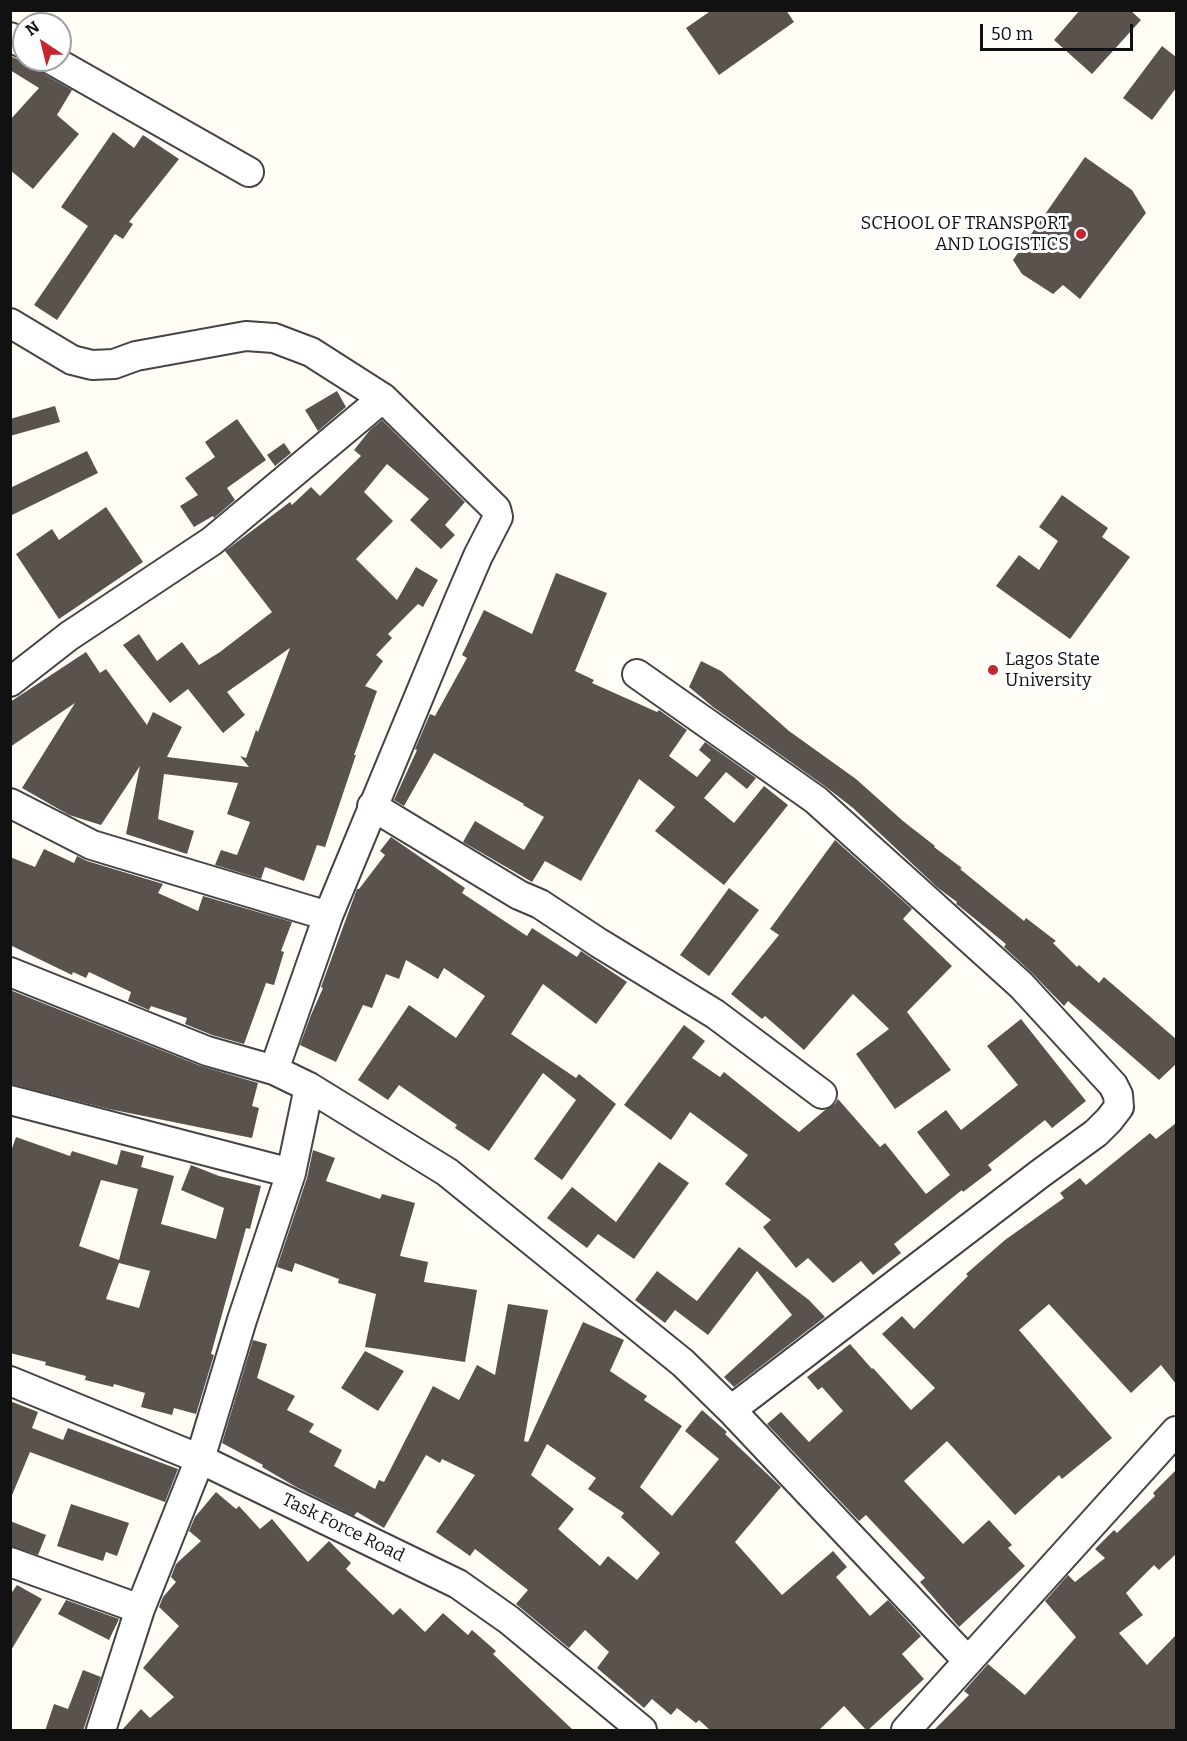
<!DOCTYPE html>
<style>
body{margin:0}
#map{position:relative;width:1187px;height:1741px;overflow:hidden;background:#fffdf5;font-family:Bitter,serif}
canvas{display:block}
.frame{position:absolute;inset:0;border:12px solid #111;pointer-events:none}
.north{position:absolute;left:12px;top:12px;width:60px;height:60px;box-sizing:border-box;background:#fff;border:2px solid #a0a0a0;border-radius:50%;rotate:325deg;font-size:16px;font-weight:700;line-height:24px;text-align:center;color:#111}
.north::after{content:'';display:block;margin:auto;width:21px;height:27px;background:#c4262e;clip-path:polygon(50% 0,100% 100%,50% 72%,0 100%)}
.scale{position:absolute;left:980px;top:24px;width:153px;height:27px;box-sizing:border-box;border:3px solid #111;border-top:0;padding-left:8px;font-size:18px;line-height:21px;white-space:nowrap;color:#111;-webkit-text-stroke:4px #fff;paint-order:stroke}
</style>
<div id="map">
<canvas width="1187" height="1741"></canvas>
<div class="frame"></div>
<div class="north">N</div>
<div class="scale">50 m</div>
</div>
<script>
const ctx = document.querySelector('canvas').getContext('2d');
ctx.lineJoin = 'round';
function fill(path, color) { ctx.fillStyle = color; ctx.fill(path, 'evenodd'); }
const toPath = rows => new Path2D(rows.map(r => 'M' + r).join(''));
function stroke(path, color, width, dash) { ctx.strokeStyle = color; ctx.lineWidth = width; ctx.lineCap = dash ? 'butt' : 'round'; ctx.setLineDash(dash || []); ctx.stroke(path); }
function drawText(font, color, halo, rows, align = 'center') {
  ctx.font = font + ' Bitter,serif'; ctx.lineWidth = 6; ctx.setLineDash([]); ctx.textBaseline = 'middle'; ctx.strokeStyle = halo; ctx.fillStyle = color; for (const [text, x, y, turn = 0] of rows) {
    ctx.save(); ctx.translate(x, y); ctx.rotate((+turn || 0) * Math.PI / 180); ctx.textAlign = isNaN(turn) ? turn : align; if (halo) ctx.strokeText(text, 0, 0); ctx.fillText(text, 0, 0); ctx.restore();
  }
}
fill(toPath([
 [712,10,786,10,794,22,719,75,686,28],
 [1080,10,1130,10,1141,20,1092,74,1054,40],
 [1162,46,1176,57,1176,88,1152,120,1123,98],
 [10,56,17,59,29,60,37,65,44,74,72,90,57,115,79,134,33,189,10,170,10,120,39,88,10,70],
 [113,132,134,148,143,135,179,159,129,222,133,224,123,239,115,234,57,320,34,305,88,226,61,207],
 [1085,157,1132,190,1146,213,1080,299,1063,285,1053,294,1022,274,1013,260],
 [337,391,346,407,318,431,305,410],
 [55,406,60,422,10,436,10,419],
 [237,419,266,460,227,488,235,500,214,518,213,516,194,527,180,506,198,495,185,478,215,457,205,442],
 [382,420,465,502,445,525,455,535,441,549,410,520,429,499,387,464,364,492,393,521,356,559,397,600,416,567,438,580,423,607,418,604,388,634,392,638,376,655,383,661,365,686,377,691,354,755,356,755,325,847,317,845,304,881,265,867,261,879,215,865,221,850,237,855,250,822,227,814,238,783,164,774,158,819,194,831,187,854,126,834,140,766,101,825,69,815,22,788,75,703,10,747,10,702,86,652,100,673,106,669,147,725,153,712,182,727,167,757,249,767,240,756,246,758,256,730,258,732,290,648,227,692,245,715,223,733,188,689,170,703,123,645,139,634,157,661,182,642,199,665,220,652,272,612,225,551,290,502,292,505,311,487,320,496,361,456,354,450,370,430],
 [284,443,291,453,275,466,267,455],
 [87,451,98,473,10,516,10,488],
 [1062,495,1108,528,1102,537,1130,557,1070,639,996,586,1019,555,1039,570,1058,541,1039,527],
 [106,507,143,562,59,619,16,554,52,529,59,540],
 [556,573,607,593,575,671,594,680,592,683,657,712,659,710,687,730,669,756,697,777,711,760,699,750,705,742,756,778,747,789,726,772,704,798,734,823,764,786,788,805,724,885,655,831,675,807,639,779,581,881,545,861,532,882,463,842,475,821,524,850,544,817,523,805,524,804,434,753,404,806,394,800,417,750,415,749,430,714,435,716,467,658,462,655,484,610,532,634],
 [701,661,721,671,789,731,856,779,903,821,935,846,934,847,962,868,960,869,1024,921,1026,918,1056,941,1053,943,1077,967,1079,965,1099,983,1104,977,1176,1039,1176,1064,1159,1080,1068,1001,1064,1006,1032,973,1004,947,1006,944,959,906,956,904,957,902,938,888,853,808,826,787,713,707,689,687],
 [391,837,465,888,462,893,527,936,532,928,577,957,581,951,627,982,596,1024,543,984,511,1034,576,1078,579,1074,616,1104,562,1180,534,1159,576,1100,543,1073,489,1151,455,1128,457,1125,399,1085,388,1100,358,1080,409,1005,456,1038,485,996,444,968,438,979,406,960,399,979,386,974,372,1008,363,1005,336,1062,300,1045,311,1015,323,988,321,987,357,889,359,889,385,855,380,851],
 [835,840,912,909,903,919,952,966,907,1012,951,1070,895,1109,856,1054,889,1029,853,994,804,1050,765,1016,762,1019,731,994,779,935,770,929],
 [44,849,74,863,77,856,87,861,163,884,158,893,198,911,203,896,292,922,281,951,284,952,274,985,266,983,244,1044,212,1035,185,1024,187,1018,151,1006,149,1010,128,1001,131,992,89,972,86,978,73,972,72,975,10,945,10,857,35,867],
 [729,888,759,910,709,976,680,955],
 [10,990,201,1066,258,1083,252,1106,259,1108,252,1138,109,1109,10,1084],
 [1021,1019,1086,1101,1052,1128,1045,1120,988,1165,992,1170,963,1192,962,1190,894,1244,901,1253,873,1275,861,1261,833,1283,808,1258,796,1268,763,1227,771,1220,725,1184,748,1155,690,1112,671,1140,624,1105,684,1025,705,1041,692,1058,720,1077,724,1072,799,1132,825,1110,835,1104,838,1099,880,1147,885,1143,926,1194,950,1175,917,1132,946,1110,961,1130,1018,1085,987,1046],
 [1176,1123,1176,1384,1161,1365,1131,1393,1049,1304,1019,1330,1112,1438,1062,1479,1059,1475,1015,1515,947,1441,904,1481,963,1544,989,1520,1012,1545,1008,1548,1025,1566,959,1627,920,1582,925,1578,866,1515,859,1521,767,1424,781,1412,809,1442,843,1411,822,1387,818,1390,807,1377,850,1344,872,1369,873,1368,911,1410,935,1388,882,1334,902,1316,914,1329,968,1276,966,1274,1005,1240,1064,1198,1060,1193,1080,1178,1086,1185,1150,1133,1156,1139],
 [16,1137,70,1156,72,1151,117,1165,121,1150,144,1156,141,1167,174,1176,161,1224,216,1239,224,1208,181,1190,191,1165,219,1176,261,1186,250,1229,246,1228,211,1354,214,1355,196,1414,174,1408,172,1415,141,1407,145,1393,114,1384,113,1387,85,1380,86,1376,45,1365,46,1362,10,1353,10,1154],
 [101,1180,138,1189,119,1260,79,1246],
 [119,1263,150,1271,139,1308,106,1299],
 [313,1150,335,1158,326,1181,380,1199,382,1194,415,1203,400,1256,428,1262,424,1282,477,1290,465,1362,365,1347,376,1294,338,1283,339,1279,295,1263,292,1272,277,1267,307,1178],
 [659,1162,689,1183,634,1259,598,1234,587,1248,547,1218,572,1187,616,1222],
 [739,1247,809,1300,825,1317,734,1387,724,1377,792,1315,757,1271,708,1335,675,1310,665,1323,635,1300,657,1271,697,1301],
 [508,1304,548,1310,524,1441,528,1442,583,1322,624,1340,610,1371,647,1396,644,1400,682,1426,640,1487,672,1516,719,1459,685,1431,702,1410,727,1432,725,1434,781,1487,735,1542,782,1595,833,1551,847,1567,836,1577,870,1616,888,1600,921,1636,902,1654,924,1679,867,1731,844,1706,818,1731,711,1731,699,1720,696,1723,677,1708,671,1715,652,1699,644,1708,597,1668,609,1652,585,1630,569,1648,516,1604,528,1590,475,1549,470,1556,436,1532,475,1475,442,1459,440,1463,426,1455,384,1528,357,1512,354,1516,296,1487,262,1467,263,1465,222,1443,253,1340,267,1344,257,1378,295,1396,287,1410,314,1424,309,1432,342,1450,334,1466,375,1489,379,1480,384,1482,433,1386,459,1400,477,1365,495,1375],
 [547,1444,596,1478,588,1489,624,1513,621,1517,660,1553,637,1580,608,1556,600,1566,558,1529,574,1509,531,1475],
 [365,1351,404,1371,378,1411,341,1388],
 [10,1401,38,1412,32,1428,63,1440,68,1428,178,1469,165,1502,30,1452,10,1500],
 [1176,1470,1176,1554,1159,1570,1154,1565,1126,1593,1143,1615,1119,1633,1147,1665,1176,1635,1176,1731,933,1731,969,1695,964,1691,988,1664,1025,1695,1076,1637,1045,1601,1068,1575,1075,1582,1105,1558,1095,1549,1114,1530,1117,1533,1155,1496,1153,1493],
 [216,1492,236,1509,239,1506,260,1529,272,1519,308,1562,329,1541,351,1563,346,1569,393,1615,400,1608,425,1632,443,1613,468,1635,472,1630,496,1651,493,1654,574,1731,121,1731,141,1709,150,1718,174,1697,143,1668,179,1626,159,1607,163,1597,176,1582,171,1577,176,1564,201,1541,189,1531,195,1517],
 [71,1504,129,1523,117,1556,106,1552,103,1561,57,1546],
 [10,1521,46,1535,38,1555,10,1546],
 [17,1585,42,1599,10,1652,10,1595],
 [66,1600,119,1619,109,1640,58,1614],
 [83,1670,101,1677,83,1731,45,1731,54,1704,68,1709]
]), '#5a524d');
const minor = toPath([
 [10,37,24,44],
 [52,60,249,172],
 [10,323,72,360,92,365,114,364,136,356,246,336,274,338,311,352,383,398,496,509,498,517,478,556,459,600,328,916,274,1070],
 [637,674,816,800,1021,985,1113,1085,1118,1095,1119,1107,1109,1120,1096,1133,1041,1173,731,1410],
 [10,682,69,636,212,541,383,398],
 [10,803,92,845,328,916],
 [372,806,519,895,540,904,599,943,715,1014,822,1094],
 [10,972,207,1051,274,1070,309,1087,447,1172,683,1363,731,1410,968,1661],
 [10,1100,291,1173],
 [10,1381,200,1459,458,1584,509,1620,642,1730],
 [10,1562,140,1609],
 [101,1730,140,1609,200,1459,242,1320,291,1173,309,1087],
 [906,1730,1176,1431]
]);
stroke(minor, '#444', 32);
stroke(minor, '#fff', 28);
for (const [x, y, r, color] of [
 [1081,234,6,"#c4262e"],
 [993,670,6,"#c4262e"]
]) { const dot = new Path2D(); dot.arc(x, y, r, 0, 2 * Math.PI); ctx.fillStyle = color; ctx.fill(dot); stroke(dot, '#fff', 2); }
drawText('18px', '#111', '#fff', [
 ["SCHOOL OF TRANSPORT",1069,224],
 ["AND LOGISTICS",1069,245],
 ["Lagos State",1005,660,"left"],
 ["University",1005,681,"left"]
], 'right');
drawText('18px', '#111', '#fff', [
 ["Task Force Road",343,1528,26]
]);
</script>
